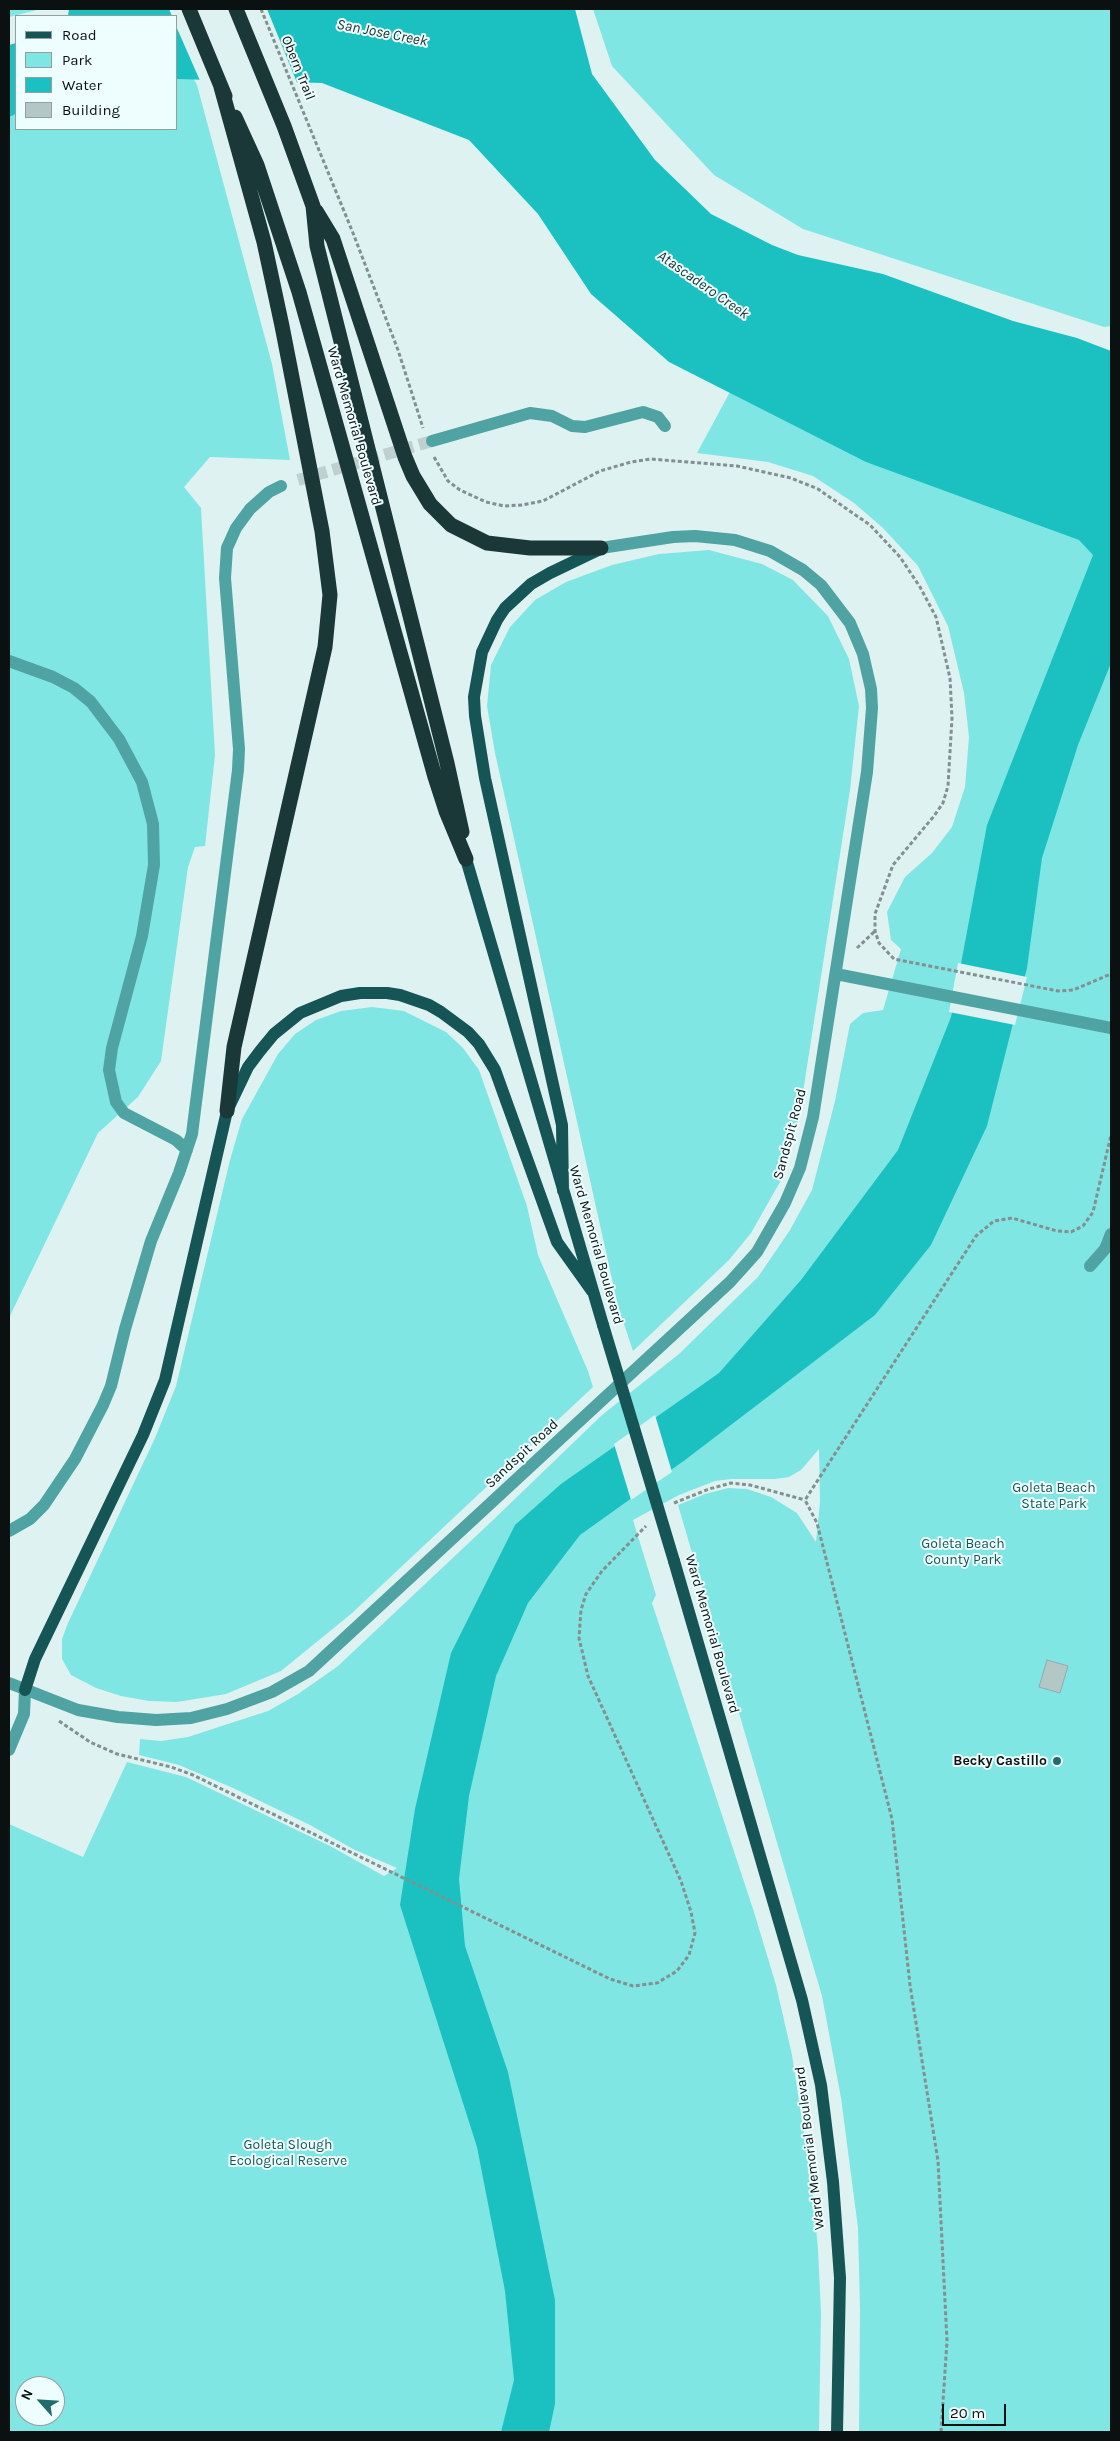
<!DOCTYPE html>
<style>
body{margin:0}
#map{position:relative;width:1120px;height:2441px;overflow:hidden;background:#def2f1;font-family:Karla,sans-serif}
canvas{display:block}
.frame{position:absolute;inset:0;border:10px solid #0a1110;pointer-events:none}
.legend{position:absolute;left:15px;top:15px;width:162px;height:115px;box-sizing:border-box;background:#eefefe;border:1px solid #939f9f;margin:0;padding:6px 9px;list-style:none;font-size:15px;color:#0a1110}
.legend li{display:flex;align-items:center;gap:10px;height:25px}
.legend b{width:25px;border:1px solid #939f9f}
.north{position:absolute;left:15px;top:2376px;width:50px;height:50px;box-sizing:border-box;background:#eefefe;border:1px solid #939f9f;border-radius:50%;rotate:296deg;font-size:14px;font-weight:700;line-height:20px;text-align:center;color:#0a1110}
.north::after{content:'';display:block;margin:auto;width:18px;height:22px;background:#216d6c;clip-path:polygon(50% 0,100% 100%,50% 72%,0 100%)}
.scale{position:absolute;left:942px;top:2404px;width:64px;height:22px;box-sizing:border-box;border:2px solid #0a1110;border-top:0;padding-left:6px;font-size:15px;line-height:18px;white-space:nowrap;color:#0a1110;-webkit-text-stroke:4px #eefefe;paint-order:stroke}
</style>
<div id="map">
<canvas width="1120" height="2441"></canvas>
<div class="frame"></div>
<ul class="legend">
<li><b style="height:6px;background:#165555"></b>Road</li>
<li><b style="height:14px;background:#80e6e4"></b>Park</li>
<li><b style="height:14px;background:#1bc1c0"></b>Water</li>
<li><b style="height:14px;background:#b4c7c7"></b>Building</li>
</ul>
<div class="north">N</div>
<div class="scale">20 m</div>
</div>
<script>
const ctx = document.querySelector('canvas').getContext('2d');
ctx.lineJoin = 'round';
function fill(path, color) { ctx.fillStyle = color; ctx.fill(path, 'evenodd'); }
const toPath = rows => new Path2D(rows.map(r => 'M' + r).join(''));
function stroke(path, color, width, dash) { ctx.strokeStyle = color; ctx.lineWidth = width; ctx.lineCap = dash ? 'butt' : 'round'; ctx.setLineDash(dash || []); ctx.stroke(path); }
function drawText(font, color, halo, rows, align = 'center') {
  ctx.font = font + ' Karla,sans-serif'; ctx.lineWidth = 4; ctx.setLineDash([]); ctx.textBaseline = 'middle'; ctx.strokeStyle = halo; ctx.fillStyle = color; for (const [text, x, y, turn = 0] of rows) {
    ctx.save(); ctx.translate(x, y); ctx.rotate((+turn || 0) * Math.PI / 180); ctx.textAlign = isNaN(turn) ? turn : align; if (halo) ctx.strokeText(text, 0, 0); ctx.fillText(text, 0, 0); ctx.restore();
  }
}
fill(toPath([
 [9,9,41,9,9,17],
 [593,9,1111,9,1111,326,1104,327,803,229,714,175,612,66],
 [176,72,191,74,197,85,272,364,290,460,210,457,184,487,201,508,215,755,205,846,195,847,188,867,161,1061,138,1097,98,1133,9,1318,9,116,16,114,16,129,176,129],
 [758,340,1111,458,1111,2432,859,2432,860,2309,858,2228,841,2098,822,1996,678,1505,705,1494,728,1488,747,1489,771,1497,797,1513,816,1542,820,1502,819,1449,801,1470,789,1477,775,1479,731,1479,715,1481,679,1495,633,1520,656,1595,652,1603,754,1912,776,1985,792,2055,812,2186,818,2249,821,2313,819,2432,9,2432,9,1824,83,1857,127,1762,186,1777,330,1846,384,1876,397,1868,355,1850,308,1824,233,1788,179,1765,139,1755,140,1739,161,1741,188,1737,237,1721,268,1711,298,1694,321,1678,338,1666,492,1521,602,1415,679,1354,758,1277,790,1230,812,1190,835,1101,850,1024,863,1013,883,1010,901,949,891,940,887,912,905,877,932,853,952,827,965,787,969,737,964,693,948,626,918,566,883,528,854,503,813,476,768,462,697,453],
 [25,2386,55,2386,55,2416,25,2416],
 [709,550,762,564,793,580,828,616,849,659,859,706,850,790,799,1118,784,1175,751,1233,729,1260,633,1351,618,1306,495,753,487,706,491,665,510,627,535,600,566,582,612,565,659,554],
 [372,1007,404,1011,446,1032,463,1048,479,1070,527,1206,538,1255,588,1371,593,1387,351,1614,281,1671,226,1694,177,1702,149,1701,121,1696,96,1688,71,1675,62,1659,62,1639,68,1623,155,1438,176,1386,230,1160,242,1119,278,1054,295,1034,316,1020,341,1011]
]), '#80e6e4');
fill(toPath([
 [69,9,575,9,592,74,655,160,711,214,772,245,798,255,883,274,1013,321,1077,338,1111,351,1111,663,1078,745,1042,858,1027,968,987,1126,931,1245,875,1315,685,1460,580,1535,528,1603,496,1676,469,1796,459,1879,465,1946,508,2072,555,2300,555,2404,549,2432,501,2432,514,2380,505,2291,477,2147,400,1905,415,1809,451,1653,515,1525,561,1484,719,1373,801,1280,898,1150,951,1017,987,825,1093,555,1079,540,866,462,669,362,591,294,538,214,469,140,322,83,176,79,176,16,68,16],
 [16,43,16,114,9,117,9,45]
]), '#1bc1c0');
fill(toPath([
 [169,9,267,9,298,85,201,83,176,26,176,16,172,16],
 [958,963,1027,977,1015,1025,949,1012],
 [655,1415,672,1472,631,1500,614,1444]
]), '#def2f1');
const building = toPath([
 [1047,1660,1068,1666,1060,1693,1039,1687,1047,1660]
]);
fill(building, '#b4c7c7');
stroke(building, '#97a9a9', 1);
stroke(toPath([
 [298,480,432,441]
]), '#bed0cf', 12, [12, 6]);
stroke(toPath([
 [261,9,353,233,398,350,423,428],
 [434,457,448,481,460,490,486,502,504,506,522,505,543,501,600,471,631,462,651,459,737,466,791,478,818,489,870,525,900,557,920,587,936,617,950,678,952,718,948,786,943,803,934,816,893,865,875,914,875,931,879,943,894,959,1058,991,1073,990,1111,974],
 [857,948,875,931],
 [674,1503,709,1489,731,1483,750,1485,805,1500],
 [59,1721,90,1742,117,1754,171,1767,193,1775,610,1979,633,1986,657,1983,677,1971,689,1955,695,1933,691,1912,681,1881,588,1676,579,1638,581,1610,586,1594,602,1571,646,1526],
 [941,2432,947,2341,938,2161,910,1985,892,1819,817,1523,805,1500,976,1236,994,1221,1012,1218,1057,1231,1071,1232,1083,1226,1093,1212,1111,1135]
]), '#82908f', 3, [4, 2.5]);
stroke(toPath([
 [432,441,530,413,552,416,572,426,585,427,643,412,658,417,665,426],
 [9,661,53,677,74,688,91,702,119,739,142,782,153,824,154,865,142,936,112,1048,109,1070,116,1102,124,1113,176,1140,187,1150],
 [836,974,1111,1028],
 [1090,1266,1105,1249,1111,1234],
 [9,1531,30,1519,44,1505,75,1459,103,1405,111,1386,125,1329,151,1241,179,1173,192,1134,238,770,239,749,225,578,227,548,236,528,250,509,269,492,281,486],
 [9,1683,78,1710,118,1717,156,1720,191,1718,227,1709,272,1692,309,1671,730,1282,757,1252,785,1203,800,1168,813,1117,867,772,872,708,871,689,863,654,850,623,821,585,803,570,770,551,735,540,695,536,673,537,601,548],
 [9,1750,24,1714,25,1690]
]), '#4fa3a2', 12);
stroke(toPath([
 [466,859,603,1325],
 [563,1191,562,1125,485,778,475,716,474,697,482,652,497,620,505,608,531,584,550,573,600,549],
 [674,1561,802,2000,821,2085,833,2182,840,2278,837,2432],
 [25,1690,35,1659,143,1435,165,1380,227,1111,248,1067,260,1051,274,1034,300,1013,341,996,360,993,387,993,400,995,429,1005,441,1012,468,1032,479,1044,495,1070,557,1242,592,1291]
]), '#165555', 12);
stroke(toPath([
 [189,9,225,96],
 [236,9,284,126,313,206,317,246,447,763,462,832],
 [221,87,264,242,282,326,322,531,330,595,325,647,234,1047,227,1111],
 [235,117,257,165,299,292,435,777,446,811,466,859],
 [316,211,333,239,405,457,413,476,430,504,451,525,487,543,530,548,601,548]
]), '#1a3838', 15);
stroke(toPath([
 [603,1325,674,1561]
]), '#165555', 12);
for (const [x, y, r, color] of [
 [1057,1761,5,"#216d6c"]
]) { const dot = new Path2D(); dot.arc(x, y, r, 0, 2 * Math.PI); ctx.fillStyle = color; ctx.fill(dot); stroke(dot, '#eefefe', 2); }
drawText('14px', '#0a1110', '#eefefe', [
 ["Obern Trail",298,68,68],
 ["Ward Memorial Boulevard",354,426,74],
 ["Sandspit Road",790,1134,-75],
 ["Ward Memorial Boulevard",596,1245,74],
 ["Sandspit Road",522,1454,-43],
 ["Ward Memorial Boulevard",712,1634,74],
 ["Ward Memorial Boulevard",810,2148,-97]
]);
drawText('14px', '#185555', '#eefefe', [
 ["Goleta Beach",1054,1488],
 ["State Park",1054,1504],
 ["Goleta Beach",963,1544],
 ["County Park",963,1560],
 ["Goleta Slough",288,2145],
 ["Ecological Reserve",288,2161]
]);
drawText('bold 14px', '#0a1110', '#eefefe', [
 ["Becky Castillo",1047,1761]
], 'right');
drawText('italic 15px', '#183130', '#eefefe', [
 ["San Jose Creek",382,33,11],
 ["Atascadero Creek",703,285,35]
]);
</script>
